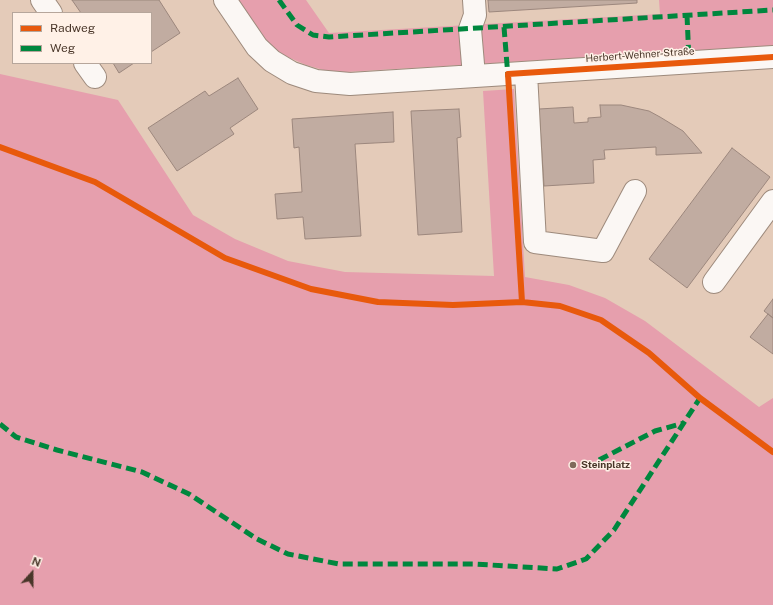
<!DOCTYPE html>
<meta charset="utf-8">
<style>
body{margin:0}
#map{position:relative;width:773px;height:605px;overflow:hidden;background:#e4cbb9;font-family:"Public Sans",sans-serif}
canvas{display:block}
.legend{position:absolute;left:12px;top:12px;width:140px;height:52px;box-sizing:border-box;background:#fff1e7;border:1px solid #b6a69b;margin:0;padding:5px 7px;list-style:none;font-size:12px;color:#493629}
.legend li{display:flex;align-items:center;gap:8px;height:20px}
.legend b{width:20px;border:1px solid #b6a69b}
.north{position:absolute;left:12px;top:553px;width:40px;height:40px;-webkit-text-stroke:3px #fff1e7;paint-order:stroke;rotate:21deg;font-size:11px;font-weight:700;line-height:16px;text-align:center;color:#493629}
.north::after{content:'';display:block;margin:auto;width:14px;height:18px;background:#493629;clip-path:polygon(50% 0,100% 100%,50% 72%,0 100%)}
</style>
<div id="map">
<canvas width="773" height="605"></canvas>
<ul class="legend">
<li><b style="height:5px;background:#e8590c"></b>Radweg</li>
<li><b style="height:5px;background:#00873e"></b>Weg</li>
</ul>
<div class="north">N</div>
</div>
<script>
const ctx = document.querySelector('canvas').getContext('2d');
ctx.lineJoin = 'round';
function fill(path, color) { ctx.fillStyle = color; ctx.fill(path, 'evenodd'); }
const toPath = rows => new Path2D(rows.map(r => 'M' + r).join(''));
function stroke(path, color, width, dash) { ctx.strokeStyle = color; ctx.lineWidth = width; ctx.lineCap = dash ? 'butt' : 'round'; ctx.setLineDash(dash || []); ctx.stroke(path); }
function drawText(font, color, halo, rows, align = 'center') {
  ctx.font = font + ' "Public Sans",sans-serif'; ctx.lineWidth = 3; ctx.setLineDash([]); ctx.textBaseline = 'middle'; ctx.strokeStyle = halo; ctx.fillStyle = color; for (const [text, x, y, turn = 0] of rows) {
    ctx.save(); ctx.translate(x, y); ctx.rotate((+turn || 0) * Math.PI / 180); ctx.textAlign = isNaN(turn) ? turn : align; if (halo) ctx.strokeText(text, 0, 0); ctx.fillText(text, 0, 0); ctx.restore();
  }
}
fill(toPath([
 [238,0,306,0,329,33,660,14,659,0,773,0,773,46,346,72,327,71,306,65,281,54,261,35],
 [0,74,118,100,193,215,235,239,288,261,345,272,494,276,483,91,514,89,525,277,569,285,605,298,645,321,759,407,773,398,773,605,0,605]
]), '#e69fad');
const building = toPath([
 [72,0,159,0,180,33,151,52,151,13,81,13,72,0],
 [488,0,637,0,637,3,489,12,488,0],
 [113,63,134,63,119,73,113,63],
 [238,78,258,109,230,128,234,134,177,171,148,128,205,91,209,96,238,78],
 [600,105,621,105,649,111,660,117,683,131,702,153,656,155,656,147,604,150,605,159,593,160,594,183,544,186,539,109,573,107,574,123,588,122,588,118,601,117,600,105],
 [459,109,461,137,457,138,462,232,418,235,411,111,459,109],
 [393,112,394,142,355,144,361,236,305,239,303,217,277,219,275,194,302,192,299,147,294,148,292,119,393,112],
 [732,148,770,177,687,288,649,259,732,148],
 [773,299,773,318,764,311,773,299],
 [768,314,773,318,773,354,750,337,768,314]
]);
fill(building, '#c1aca1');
stroke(building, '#9c877d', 1);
const minor = toPath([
 [42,0,51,13],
 [225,0,257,47,272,61,292,73,316,81,350,84,773,57],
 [474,0,475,15,470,29,474,76],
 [85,63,95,77],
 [526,73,535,242,603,251,635,191],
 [714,282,773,201]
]);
stroke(minor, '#9d8a7c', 24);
stroke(minor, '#fbf7f4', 22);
stroke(toPath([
 [279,0,297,25,313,35,329,37,773,10],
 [687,15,689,61],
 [504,27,508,77],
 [0,424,16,437,57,450,142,472,189,494,257,539,288,554,339,564,474,564,557,569,586,559,614,530,700,398],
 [599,460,655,431,684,423]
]), '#00873e', 5, [10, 5]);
stroke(toPath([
 [0,147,95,182,225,258,311,289,378,302,453,305,522,302,560,306,601,320,649,353,700,398,773,452],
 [522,302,508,74,773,57]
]), '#e8590c', 6);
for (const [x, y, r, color] of [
 [573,465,4,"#7f6a5b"]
]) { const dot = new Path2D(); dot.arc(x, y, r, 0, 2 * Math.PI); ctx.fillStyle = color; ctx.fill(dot); stroke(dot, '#fff1e7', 1.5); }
drawText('10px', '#493629', '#fff1e7', [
 ["Herbert-Wehner-Straße",640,55,-4]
]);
drawText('bold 10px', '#493629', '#fff1e7', [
 ["Steinplatz",581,465]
], 'left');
</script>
